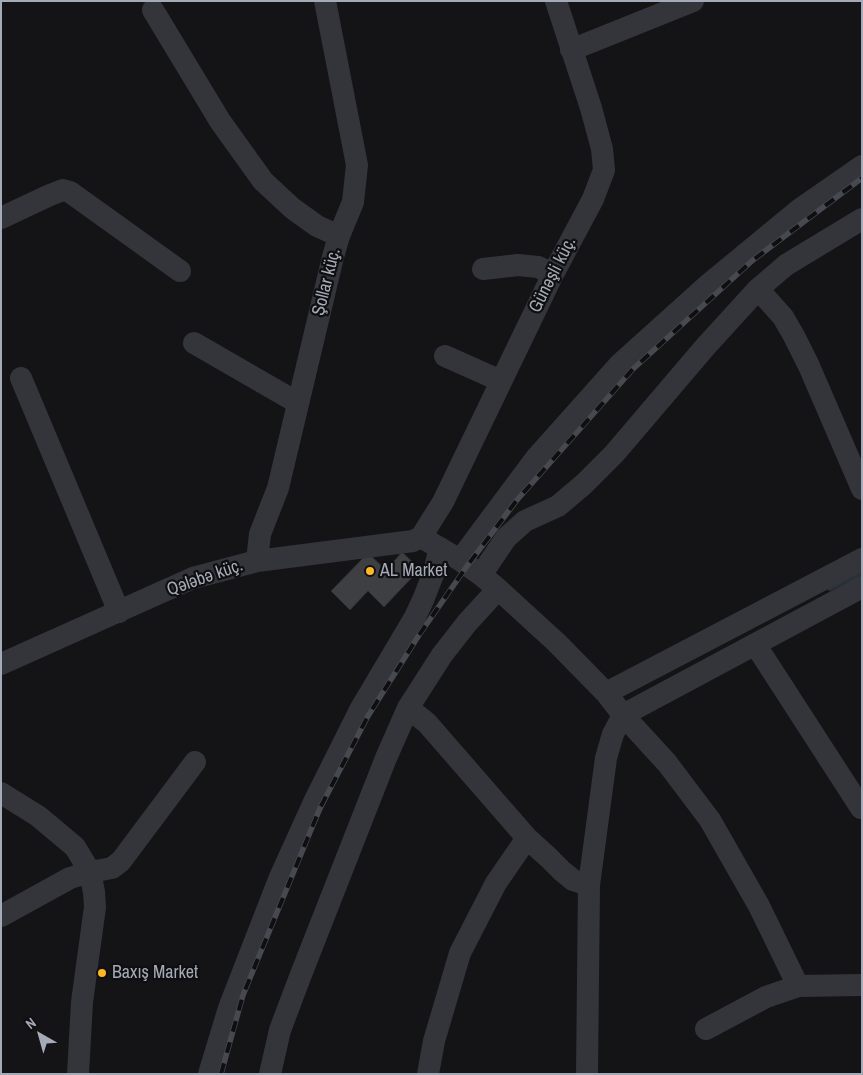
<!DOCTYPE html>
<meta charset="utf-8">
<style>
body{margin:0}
#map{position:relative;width:863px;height:1075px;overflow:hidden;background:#141416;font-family:"Archivo Narrow",sans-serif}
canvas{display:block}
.frame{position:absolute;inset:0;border:2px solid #a4aab7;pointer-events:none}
.north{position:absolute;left:15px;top:1010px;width:50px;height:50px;-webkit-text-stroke:4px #0f0f11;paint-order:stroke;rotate:322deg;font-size:14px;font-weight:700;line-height:20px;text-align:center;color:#a4aab7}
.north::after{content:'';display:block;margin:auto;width:18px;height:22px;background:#a4aab7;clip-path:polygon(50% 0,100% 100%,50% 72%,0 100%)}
</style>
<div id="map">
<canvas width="863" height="1075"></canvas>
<div class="frame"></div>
<div class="north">N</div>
</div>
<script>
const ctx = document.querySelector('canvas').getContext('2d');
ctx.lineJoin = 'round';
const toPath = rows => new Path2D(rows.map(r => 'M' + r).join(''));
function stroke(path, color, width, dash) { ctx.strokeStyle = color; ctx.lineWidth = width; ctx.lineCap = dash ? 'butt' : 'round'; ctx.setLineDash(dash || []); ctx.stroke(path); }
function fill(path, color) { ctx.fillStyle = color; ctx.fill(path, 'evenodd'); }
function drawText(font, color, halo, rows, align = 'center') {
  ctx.font = font + ' "Archivo Narrow",sans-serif'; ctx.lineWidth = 4.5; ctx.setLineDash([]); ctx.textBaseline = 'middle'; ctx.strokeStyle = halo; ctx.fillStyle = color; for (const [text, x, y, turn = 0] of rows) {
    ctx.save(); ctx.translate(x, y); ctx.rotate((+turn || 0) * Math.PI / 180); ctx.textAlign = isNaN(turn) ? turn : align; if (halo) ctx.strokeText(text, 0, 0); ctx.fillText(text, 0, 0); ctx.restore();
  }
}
stroke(toPath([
 [830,588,862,572]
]), '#29323a', 5.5);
const building = toPath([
 [402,552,420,569,384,607,368,591,350,610,331,591,368,553,386,570,402,552]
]);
fill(building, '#3e3f43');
stroke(building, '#2e2e32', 1);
stroke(toPath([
 [153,10,220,121,263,181,292,208,317,226,339,236],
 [571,50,693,1],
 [1,218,50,195,63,190,70,192,180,271],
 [483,269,518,265,538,267,553,274],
 [758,289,783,317,794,336,809,366,862,489],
 [194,343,298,403],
 [445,356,501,381],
 [21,378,119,612],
 [421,537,460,560,481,575,498,589,557,643,606,693,623,715,667,763,710,820,759,906,798,986],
 [460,560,536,458,619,365,709,284,800,209,862,166],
 [257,561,260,534,278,488,333,257,339,236,353,202,357,165,325,1],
 [481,575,506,538,525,521,558,506,584,484,614,454,706,346,758,289,786,265,862,219],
 [755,644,861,808],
 [1,664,193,578,257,561,413,541,421,537,443,502,553,274,593,199,604,170,602,149,591,108,556,1],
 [606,693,862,559],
 [408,708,427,723,527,838,549,858,562,871,573,880,589,885],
 [1,793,38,816,75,847,90,872,94,892,95,907,82,1002,78,1074],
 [1,916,70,878,90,872,112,868,121,861,195,762],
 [706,1029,766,997,798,986,862,985],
 [209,1074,229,1008,280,877,315,800,361,708,415,617,423,600,434,572,440,548],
 [270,1074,280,1030,300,977,386,758,408,708,442,655,467,623,498,589],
 [428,1074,434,1041,460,953,496,883,527,838],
 [587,1074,589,885,606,758,613,734,623,715,862,587]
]), '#34353b', 22);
const rail = toPath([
 [221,1074,243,995,320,808,368,716,419,635,467,566,517,500,633,369,753,260,862,178]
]);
stroke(rail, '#474950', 5.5);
stroke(rail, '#0f0f11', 4, [11]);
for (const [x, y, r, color] of [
 [370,571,5,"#feb824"],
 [102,973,5,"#feb824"]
]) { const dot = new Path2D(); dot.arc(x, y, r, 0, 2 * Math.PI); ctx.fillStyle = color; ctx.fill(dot); stroke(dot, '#0f0f11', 2); }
drawText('18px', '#a4aab7', '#0f0f11', [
 ["Günəşli küç.",553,275,-63],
 ["Şollar küç.",327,282,-76],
 ["Qələbə küç.",205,578,-19]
]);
drawText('18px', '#a4aab7', '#0f0f11', [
 ["AL Market",380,571],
 ["Baxış Market",112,973]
], 'left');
</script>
